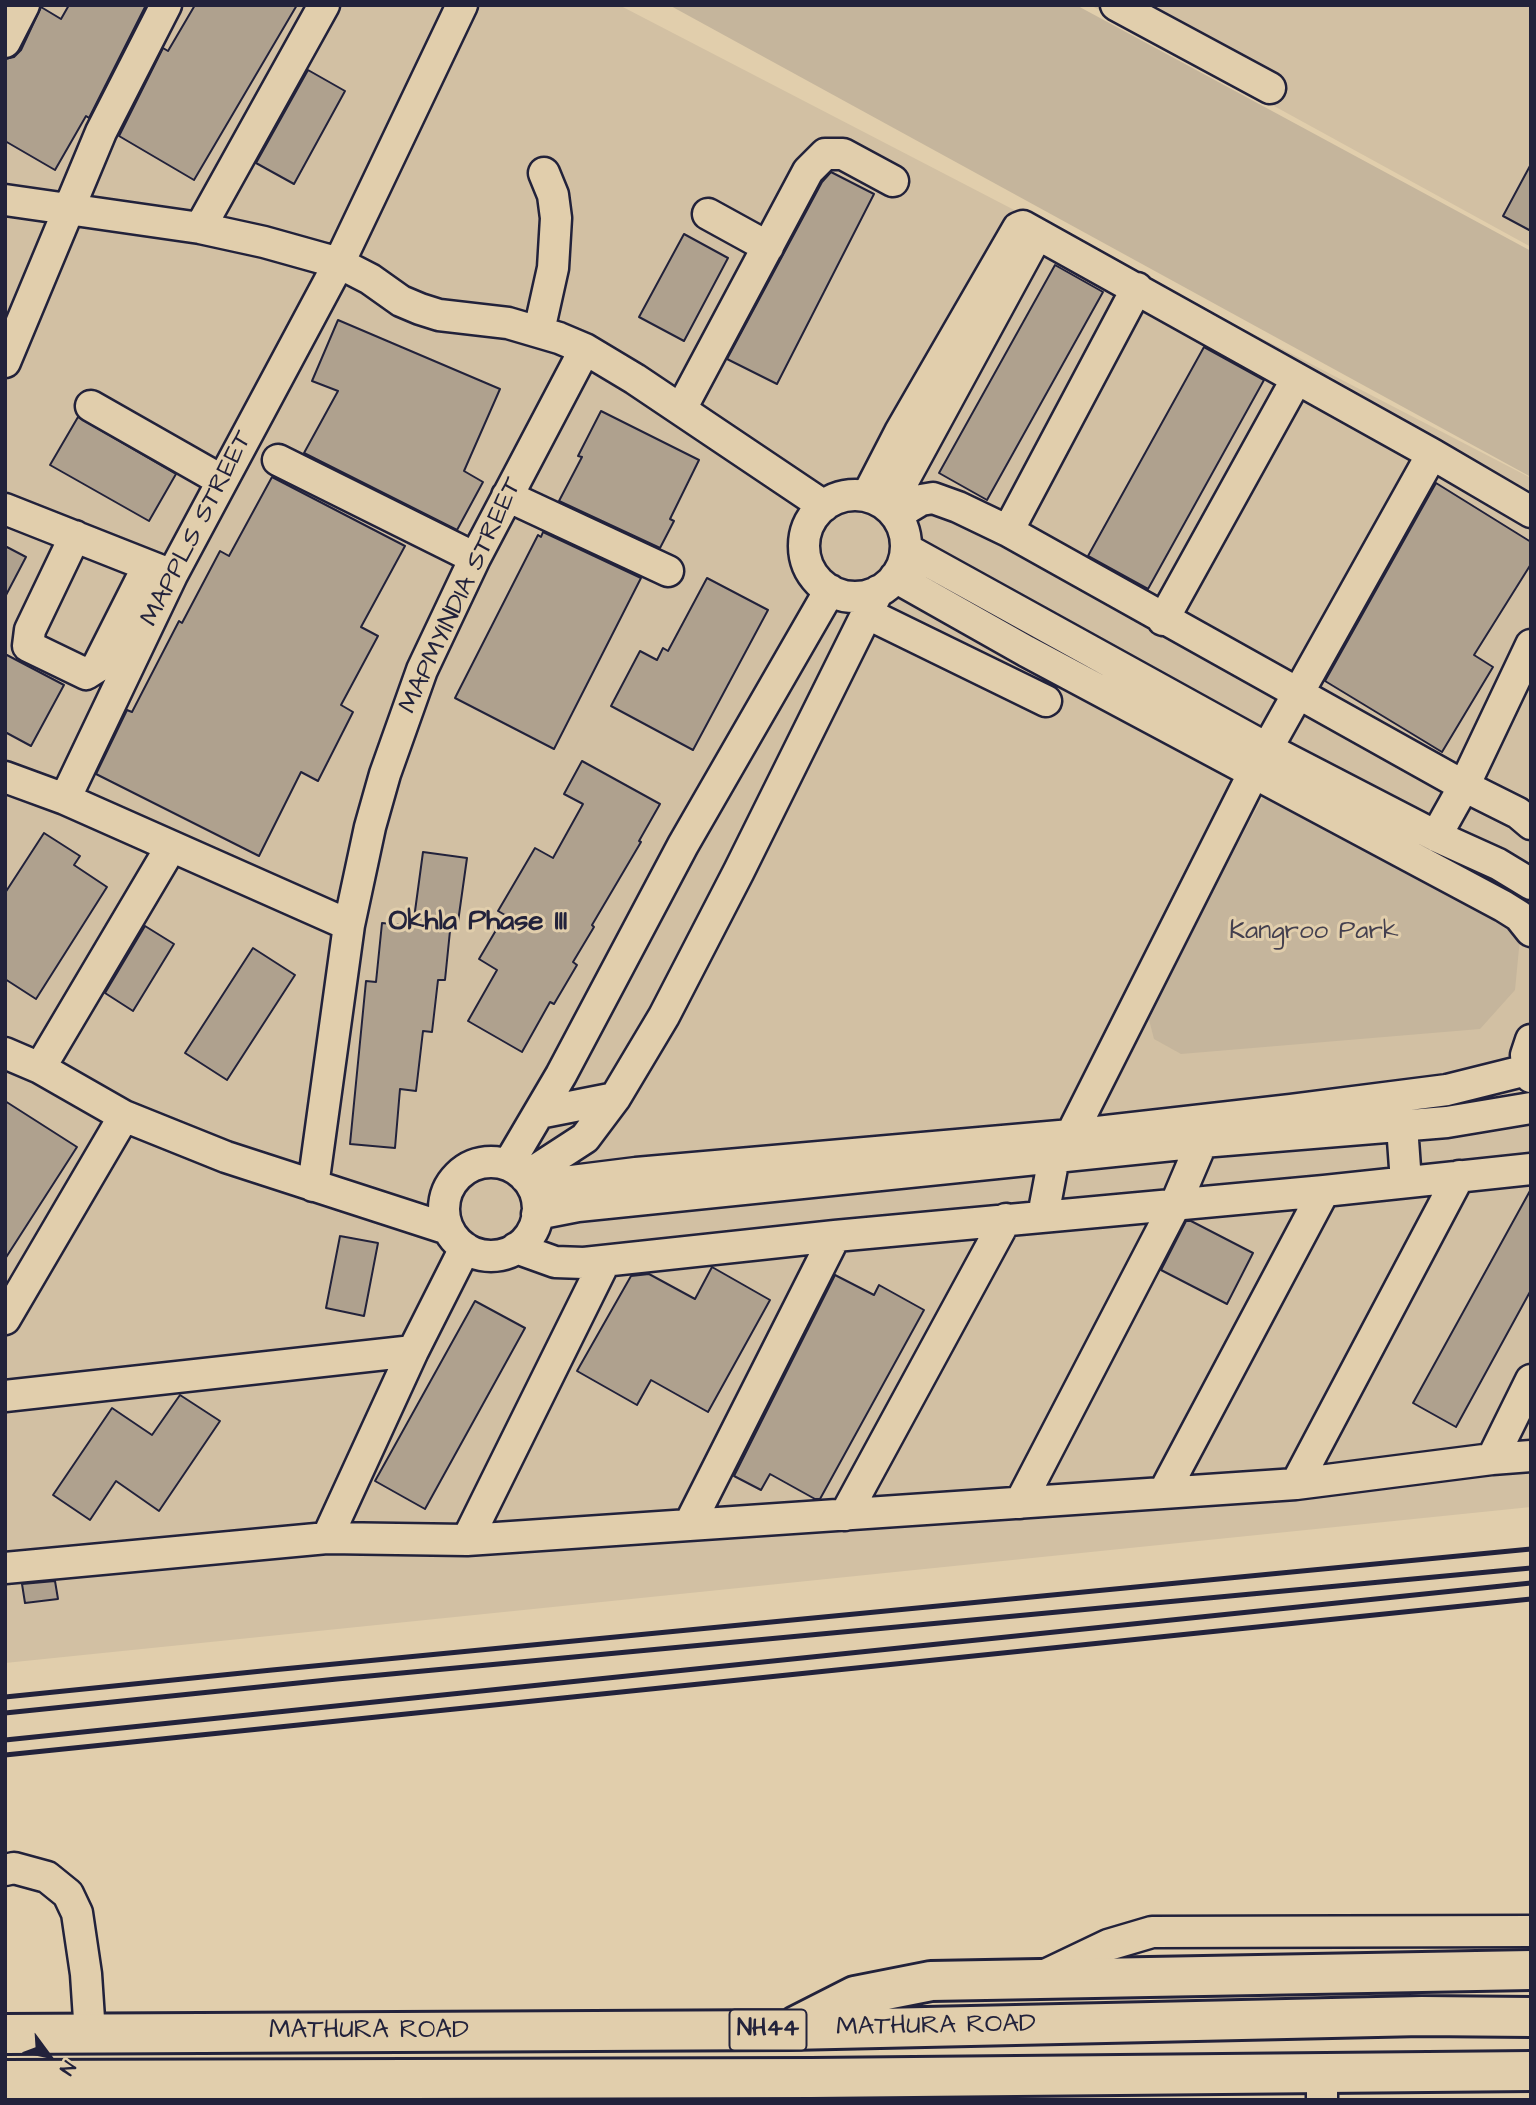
<!DOCTYPE html>
<style>
body{margin:0}
#map{position:relative;width:1536px;height:2105px;overflow:hidden;background:#e1ceac;font-family:"Architects Daughter",sans-serif}
canvas{display:block}
.frame{position:absolute;inset:0;border:7px solid #22223b;pointer-events:none}
.north{position:absolute;left:14px;top:2021px;width:70px;height:70px;-webkit-text-stroke:5px #e1ceac;paint-order:stroke;rotate:123deg;font-size:19px;font-weight:700;line-height:28px;text-align:center;color:#22223b}
.north::after{content:'';display:block;margin:auto;width:24px;height:32px;background:#22223b;clip-path:polygon(50% 0,100% 100%,50% 72%,0 100%)}
</style>
<div id="map">
<canvas width="1536" height="2105"></canvas>
<div class="frame"></div>
<div class="north">N</div>
</div>
<script>
const ctx = document.querySelector('canvas').getContext('2d');
ctx.lineJoin = 'round';
function fill(path, color) { ctx.fillStyle = color; ctx.fill(path, 'evenodd'); }
const toPath = rows => new Path2D(rows.map(r => 'M' + r).join(''));
function stroke(path, color, width, dash) { ctx.strokeStyle = color; ctx.lineWidth = width; ctx.lineCap = dash ? 'butt' : 'round'; ctx.setLineDash(dash || []); ctx.stroke(path); }
function drawText(font, color, halo, rows, align = 'center') {
  ctx.font = font + ' "Architects Daughter",sans-serif'; ctx.lineWidth = 6; ctx.setLineDash([]); ctx.textBaseline = 'middle'; ctx.strokeStyle = halo; ctx.fillStyle = color; for (const [text, x, y, turn = 0] of rows) {
    ctx.save(); ctx.translate(x, y); ctx.rotate((+turn || 0) * Math.PI / 180); ctx.textAlign = isNaN(turn) ? turn : align; if (halo) ctx.strokeText(text, 0, 0); ctx.fillText(text, 0, 0); ctx.restore();
  }
}
fill(toPath([
 [5,5,619,5,1531,478,1531,1507,5,1663],
 [1090,5,1531,5,1531,247]
]), '#d2c0a3');
fill(toPath([
 [669,5,1076,5,1531,251,1531,477],
 [1289,793,1501,913,1520,938,1515,990,1480,1029,1181,1054,1154,1039,1147,1012,1262,799]
]), '#c5b59c');
const building = toPath([
 [69,5,146,5,89,118,86,116,55,170,5,141,5,59,14,57,21,50,41,7,61,19,69,5],
 [195,5,297,5,194,180,119,136,163,48,168,51,195,5],
 [308,70,345,91,294,184,256,163,308,70],
 [1531,164,1531,231,1503,216,1531,164],
 [831,172,874,194,777,384,727,359,822,182,831,172],
 [684,234,728,258,684,341,639,317,684,234],
 [1055,265,1103,292,987,500,939,473,1055,265],
 [338,320,500,389,464,471,483,482,457,530,304,453,338,391,312,381,338,320],
 [1204,347,1264,380,1148,589,1088,556,1204,347],
 [601,411,699,460,670,519,674,521,660,548,559,501,582,457,578,456,601,411],
 [78,417,176,474,149,521,50,465,78,417],
 [272,477,405,546,361,627,378,636,341,705,353,712,318,781,301,772,259,856,96,774,127,710,132,712,179,621,182,623,220,551,229,556,272,477],
 [1436,483,1531,542,1531,564,1474,655,1493,667,1442,752,1325,681,1436,483],
 [543,532,641,578,554,749,455,698,538,535,541,537,543,532],
 [5,546,26,557,5,597,5,546],
 [707,578,768,610,693,750,611,706,640,651,657,660,663,648,668,651,707,578],
 [5,654,64,685,31,746,5,732,5,654],
 [582,761,660,804,639,841,641,842,592,925,594,927,573,962,577,965,554,1004,550,1002,522,1052,468,1021,497,970,479,959,505,915,498,911,535,848,553,858,583,804,564,794,582,761],
 [44,833,80,856,74,865,107,887,36,999,5,979,5,893,44,833],
 [423,852,467,858,458,922,451,921,445,980,438,980,432,1032,423,1031,416,1091,400,1089,395,1148,350,1144,366,981,376,982,382,923,413,926,423,852],
 [145,926,174,944,133,1011,105,993,145,926],
 [253,948,295,975,227,1080,185,1053,253,948],
 [5,1101,77,1147,5,1259,5,1101],
 [1531,1189,1531,1290,1456,1427,1413,1403,1531,1189],
 [1186,1221,1191,1221,1253,1253,1227,1304,1161,1270,1186,1221],
 [340,1236,378,1243,364,1316,326,1308,340,1236],
 [712,1267,770,1300,708,1412,651,1380,637,1405,577,1371,631,1276,649,1274,695,1299,712,1267],
 [835,1275,874,1295,879,1285,924,1310,820,1499,815,1499,770,1474,761,1490,734,1476,835,1275],
 [475,1301,525,1328,425,1509,375,1481,475,1301],
 [180,1395,220,1421,159,1511,116,1481,90,1520,53,1495,112,1408,152,1435,180,1395],
 [55,1581,58,1599,25,1603,22,1584,55,1581]
]);
fill(building, '#afa18e');
stroke(building, '#22223b', 2);
const minor = toPath([
 [1116,5,1270,88],
 [5,42,24,5],
 [5,200,200,228,264,242,339,263,370,279,401,301,420,309,439,315,508,323,559,338,585,349,635,379,824,506],
 [708,214,768,247],
 [200,228,324,5],
 [539,331,553,268,556,218,553,195,544,173],
 [5,362,101,132,166,5],
 [91,406,221,480],
 [681,409,808,171,825,154,843,154,893,181],
 [278,460,475,558],
 '804 546a51 51 0 1 1 102 0a51 51 0 1 1-102 0Z',
 [507,496,668,571],
 [867,496,900,432,1018,228,1023,226,1432,454,1531,512],
 [889,507,1037,235],
 [5,509,167,573],
 [896,515,921,500,933,498,958,507,1008,531,1464,786,1518,813,1531,824],
 [1008,531,1137,288],
 [75,536,30,630,28,646,86,674,97,667,148,566],
 [906,549,1268,749,1436,836,1498,864,1531,884],
 [895,577,1026,651,1503,906,1519,916,1531,931],
 [868,614,1046,701],
 [1163,620,1296,380],
 [5,777,65,799,349,925],
 [65,799,172,575,339,263,462,5],
 [1436,836,1464,786,1531,645],
 [1531,1040,1526,1055,1527,1070,1531,1077],
 [5,1053,40,1068,124,1116,226,1157,448,1229],
 [40,1068,171,847],
 [539,1113,615,1098],
 [1402,1126,1406,1182],
 [1071,1135,1254,772,1432,454],
 '444 1209a47 47 0 1 1 94 0a47 47 0 1 1-94 0Z',
 [508,1165,561,1075,683,845,830,590],
 [525,1177,585,1138,615,1098,664,1016,739,871,878,591],
 [313,1186,349,925,370,827,385,774,422,670,475,558,585,349],
 [532,1186,636,1173,1071,1135,1291,1110,1447,1090,1527,1070],
 [537,1214,578,1206,1202,1142,1447,1122,1531,1108],
 [1043,1216,1054,1157],
 [516,1248,555,1262,584,1263,835,1236,1324,1191,1531,1169],
 [5,1319,124,1116],
 [5,1396,413,1351],
 [1492,1459,1531,1380],
 [1296,1484,1459,1176],
 [1164,1492,1324,1191],
 [1020,1503,1176,1203,1202,1142],
 [845,1515,1006,1219],
 [689,1525,835,1236],
 [327,1538,413,1351,465,1248],
 [467,1540,605,1261],
 [5,1568,327,1538,467,1540,1296,1484,1492,1459,1531,1456],
 [5,1870,14,1868,47,1877,68,1894,77,1913,86,1974,90,2034],
 [1043,1976,1108,1945,1152,1932,1531,1931],
 [1322,2073,1322,2100]
]);
const highway = toPath([
 [796,2026,855,1996,931,1981,1531,1970],
 [5,2034,790,2030,1422,2016,1531,2017],
 [5,2080,811,2078,1531,2071]
]);
stroke(minor, '#22223b', 35);
stroke(highway, '#22223b', 44);
stroke(minor, '#e1ceac', 30);
stroke(highway, '#e1ceac', 38);
stroke(toPath([
 [5,1697,272,1670,1531,1549],
 [5,1713,337,1679,1531,1568],
 [5,1740,1531,1583],
 [5,1755,1531,1599]
]), '#22223b', 5);
for (const [x, y, w] of [
 [768,2030,77]
]) { const box = new Path2D(); box.roundRect(x - w / 2, y - 20.5, w, 41, 5); ctx.fillStyle = '#e1ceac'; ctx.fill(box); stroke(box, '#22223b', 2); }
drawText('bold 24px', '#22223b', null, [
 ["NH44",768,2030]
]);
drawText('26px', '#22223b', '#e1ceac', [
 ["MAPPLS STREET",198,529,-63],
 ["MAPMYINDIA STREET",462,596,-65],
 ["MATHURA ROAD",936,2027,-1],
 ["MATHURA ROAD",369,2032]
]);
drawText('26px', '#433f4e', '#e1ceac', [
 ["Kangroo Park",1314,933]
]);
drawText('bold 28px', '#22223b', '#e1ceac', [
 ["Okhla Phase III",478,923]
]);
</script>
